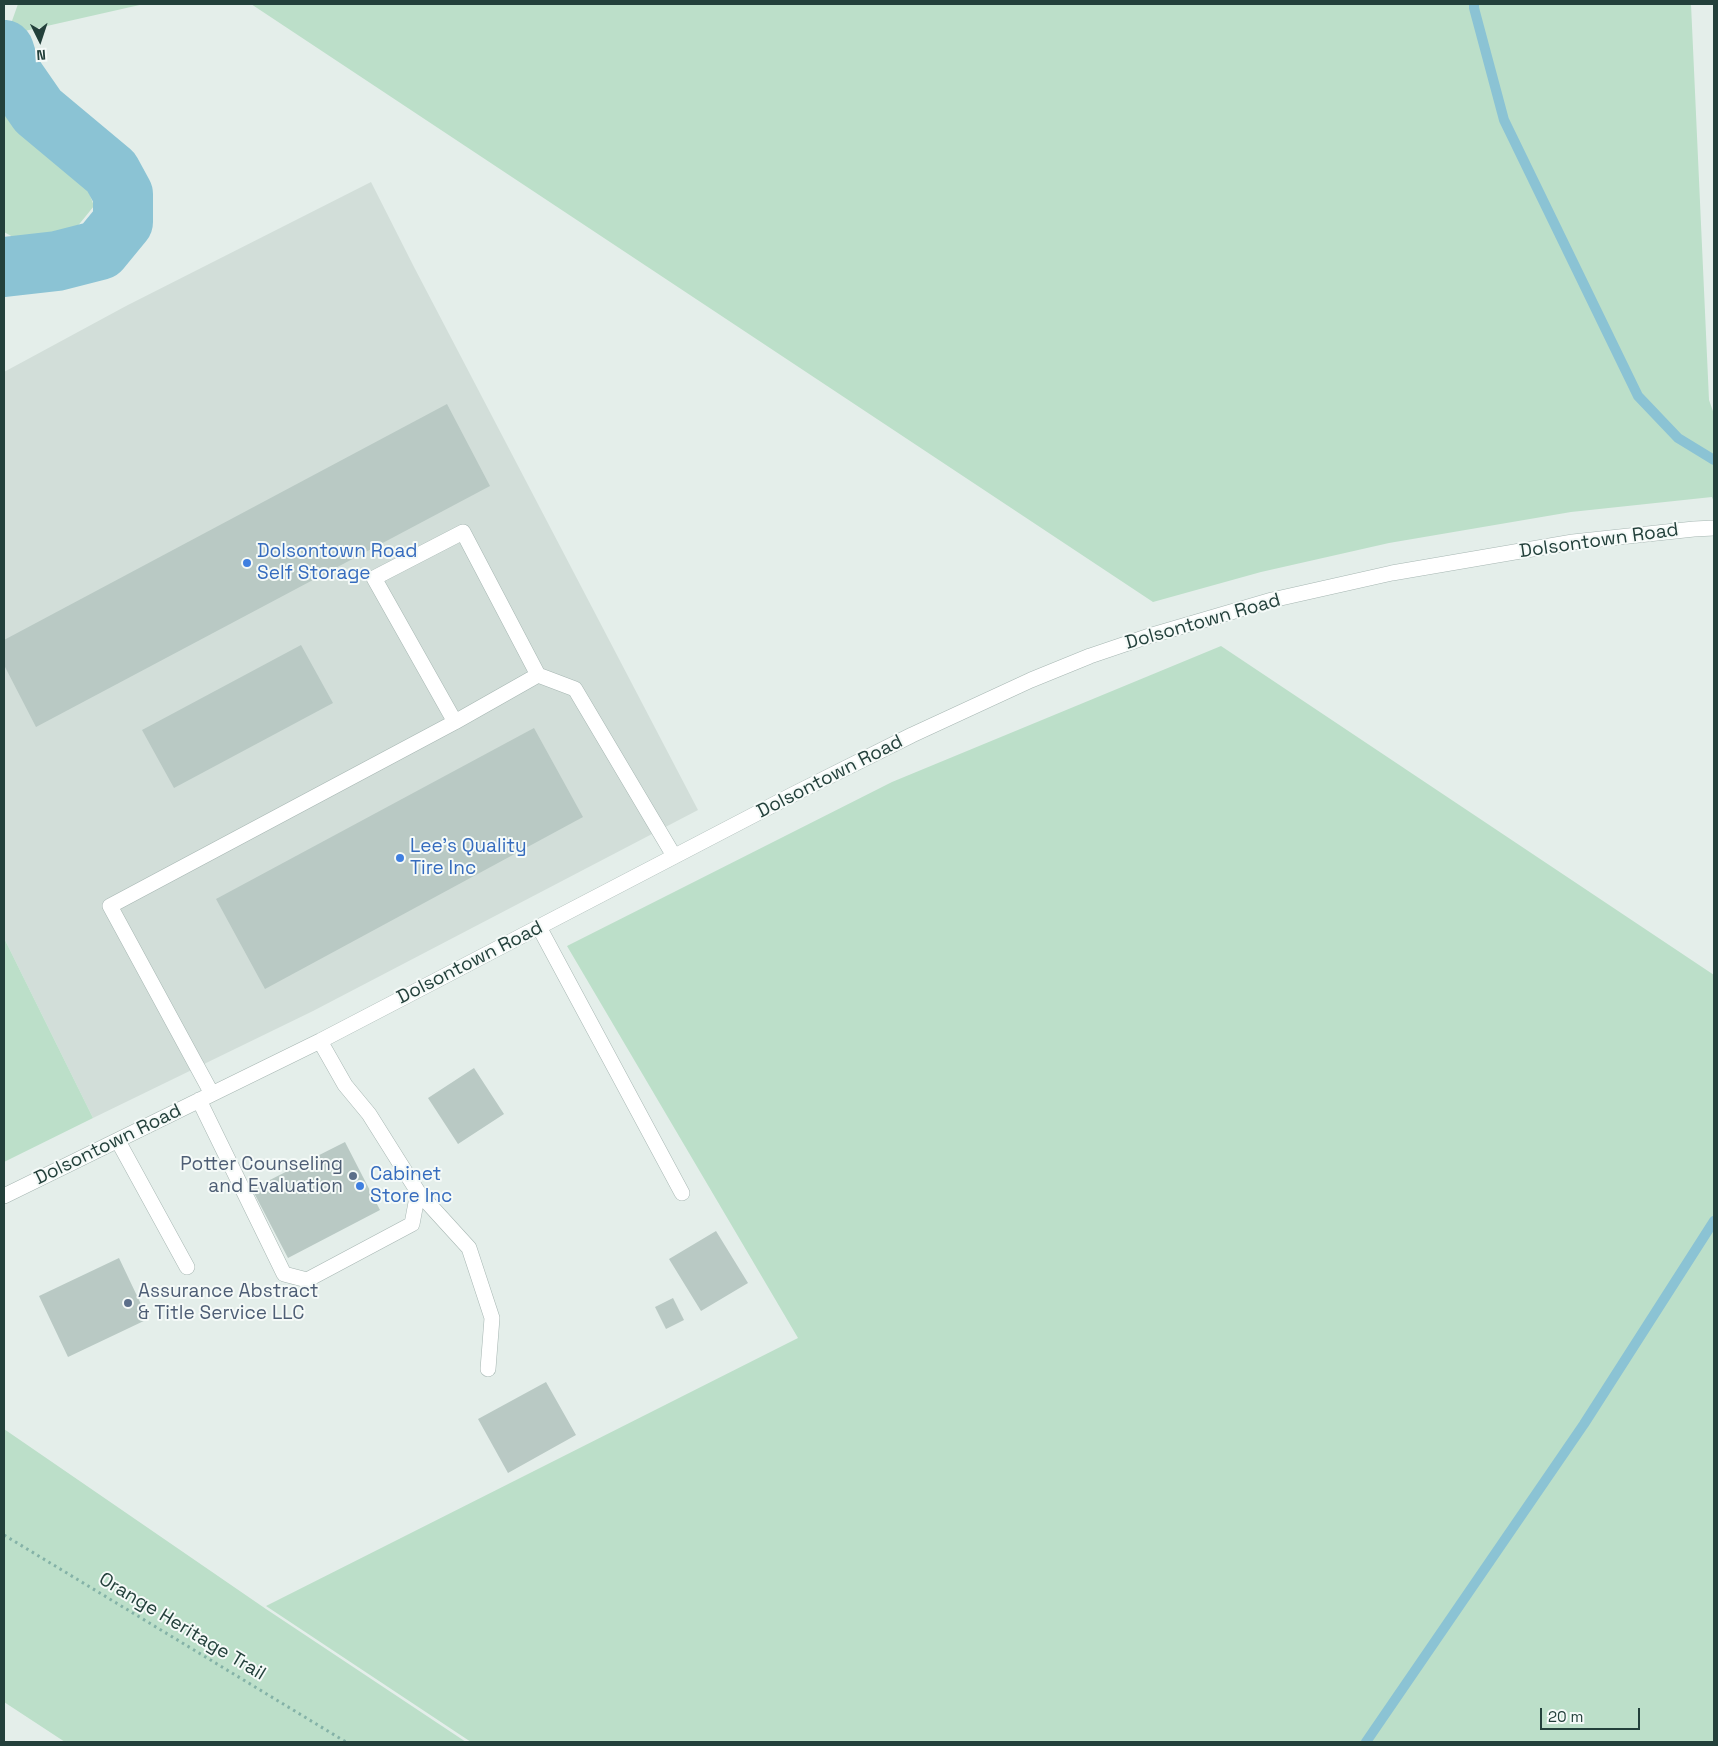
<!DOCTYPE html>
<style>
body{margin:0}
#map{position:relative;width:1718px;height:1746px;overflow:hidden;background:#e4eeea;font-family:"Space Grotesk",sans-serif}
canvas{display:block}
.frame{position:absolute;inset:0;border:5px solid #23403b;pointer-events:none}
.north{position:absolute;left:15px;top:15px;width:50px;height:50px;-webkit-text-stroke:4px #f5faf8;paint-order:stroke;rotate:176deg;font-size:14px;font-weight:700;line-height:20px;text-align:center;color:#23403b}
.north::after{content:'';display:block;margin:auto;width:18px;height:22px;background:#23403b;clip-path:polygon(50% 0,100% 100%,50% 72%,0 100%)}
.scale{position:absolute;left:1540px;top:1708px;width:100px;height:22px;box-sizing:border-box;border:2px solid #23403b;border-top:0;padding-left:6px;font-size:15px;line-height:18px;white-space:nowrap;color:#23403b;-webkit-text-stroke:4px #f5faf8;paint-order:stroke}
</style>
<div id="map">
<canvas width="1718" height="1746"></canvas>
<div class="frame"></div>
<div class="north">N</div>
<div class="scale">20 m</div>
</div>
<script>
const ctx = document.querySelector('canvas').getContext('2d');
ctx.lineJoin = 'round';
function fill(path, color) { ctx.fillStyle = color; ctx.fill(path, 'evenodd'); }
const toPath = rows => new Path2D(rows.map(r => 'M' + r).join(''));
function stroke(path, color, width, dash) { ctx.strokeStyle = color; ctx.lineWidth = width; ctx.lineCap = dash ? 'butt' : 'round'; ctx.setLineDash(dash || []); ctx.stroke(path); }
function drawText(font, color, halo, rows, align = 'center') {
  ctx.font = font + ' "Space Grotesk",sans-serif'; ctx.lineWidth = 4; ctx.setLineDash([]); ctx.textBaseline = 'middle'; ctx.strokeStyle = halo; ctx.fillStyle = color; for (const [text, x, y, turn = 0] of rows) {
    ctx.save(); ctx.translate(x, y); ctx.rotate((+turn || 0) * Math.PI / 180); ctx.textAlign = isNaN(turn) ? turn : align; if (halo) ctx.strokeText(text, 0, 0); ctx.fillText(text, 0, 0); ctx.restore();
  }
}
fill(toPath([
 [371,182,414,267,698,810,313,1011,93,1118,4,938,4,372,126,306]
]), '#d2ded9');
fill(toPath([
 [18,4,144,4,7,35],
 [251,4,1691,4,1709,400,1714,414,1714,502,1712,497,1571,512,1389,543,1261,572,1153,602],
 [4,104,83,177,94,206,72,233,22,242,4,232],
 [1221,646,1714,975,1714,1742,471,1742,266,1606,798,1338,567,946,892,782],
 [4,938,93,1118,4,1162],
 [4,1429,266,1609,466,1742,65,1742,4,1702]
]), '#bcdfc9');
stroke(toPath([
 [1474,4,1474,8,1504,120,1638,396,1678,438,1714,460],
 [1366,1742,1584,1424,1714,1221]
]), '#8bc3d4', 10);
stroke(toPath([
 [4,50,11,72,38,111,111,172,123,194,123,222,100,250,57,261,4,267]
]), '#8bc3d4', 60);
fill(toPath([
 [447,404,490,486,36,727,4,665,4,640],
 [301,645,333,703,174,788,142,730],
 [534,728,583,817,265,989,216,899],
 [474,1068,504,1114,458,1144,428,1098],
 [345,1142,380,1210,288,1258,252,1189],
 [716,1231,748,1283,701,1311,669,1259],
 [119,1258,148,1319,68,1357,39,1296],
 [673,1298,684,1320,666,1329,655,1307],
 [546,1382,576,1435,508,1473,478,1419]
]), '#b9c9c4');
const minor = toPath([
 [538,675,455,722,374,578,463,532,538,675,575,689,674,856],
 [539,927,682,1193],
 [212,1094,110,906,455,722],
 [199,1100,284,1274,307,1280,412,1224,418,1192,369,1114,345,1085,320,1041],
 [118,1141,187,1267],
 [418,1192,469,1248,492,1318,488,1369],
 [4,1196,320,1041,794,794,912,735,1031,680,1090,656,1149,636,1272,600,1392,573,1573,542,1694,529,1714,528]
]);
stroke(minor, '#a6b6b2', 16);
stroke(toPath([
 [4,1535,346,1742]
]), '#84b2a7', 3, [2.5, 4]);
stroke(minor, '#fff', 15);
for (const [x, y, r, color] of [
 [247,563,5,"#3f7fe0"],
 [400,858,5,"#3f7fe0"],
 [353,1176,5,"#5c6f8a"],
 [360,1186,5,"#3f7fe0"],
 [128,1303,5,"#5c6f8a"]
]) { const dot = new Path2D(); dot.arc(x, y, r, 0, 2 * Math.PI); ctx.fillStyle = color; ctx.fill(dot); stroke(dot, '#f5faf8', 2); }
drawText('19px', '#23403b', '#f5faf8', [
 ["Dolsontown Road",1599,541,-8],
 ["Dolsontown Road",1203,622,-16],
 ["Dolsontown Road",830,777,-27],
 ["Dolsontown Road",470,963,-27],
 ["Dolsontown Road",108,1145,-26],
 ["Orange Heritage Trail",182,1627,31]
]);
drawText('19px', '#366cbe', '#f5faf8', [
 ["Dolsontown Road",257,552],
 ["Self Storage",257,574],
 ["Lee's Quality",410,847],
 ["Tire Inc",410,869],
 ["Cabinet",370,1175],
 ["Store Inc",370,1197]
], 'left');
drawText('19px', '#4e5e75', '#f5faf8', [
 ["Potter Counseling",343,1165],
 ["and Evaluation",343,1187],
 ["Assurance Abstract",138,1292,"left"],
 ["& Title Service LLC",138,1314,"left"]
], 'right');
</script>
